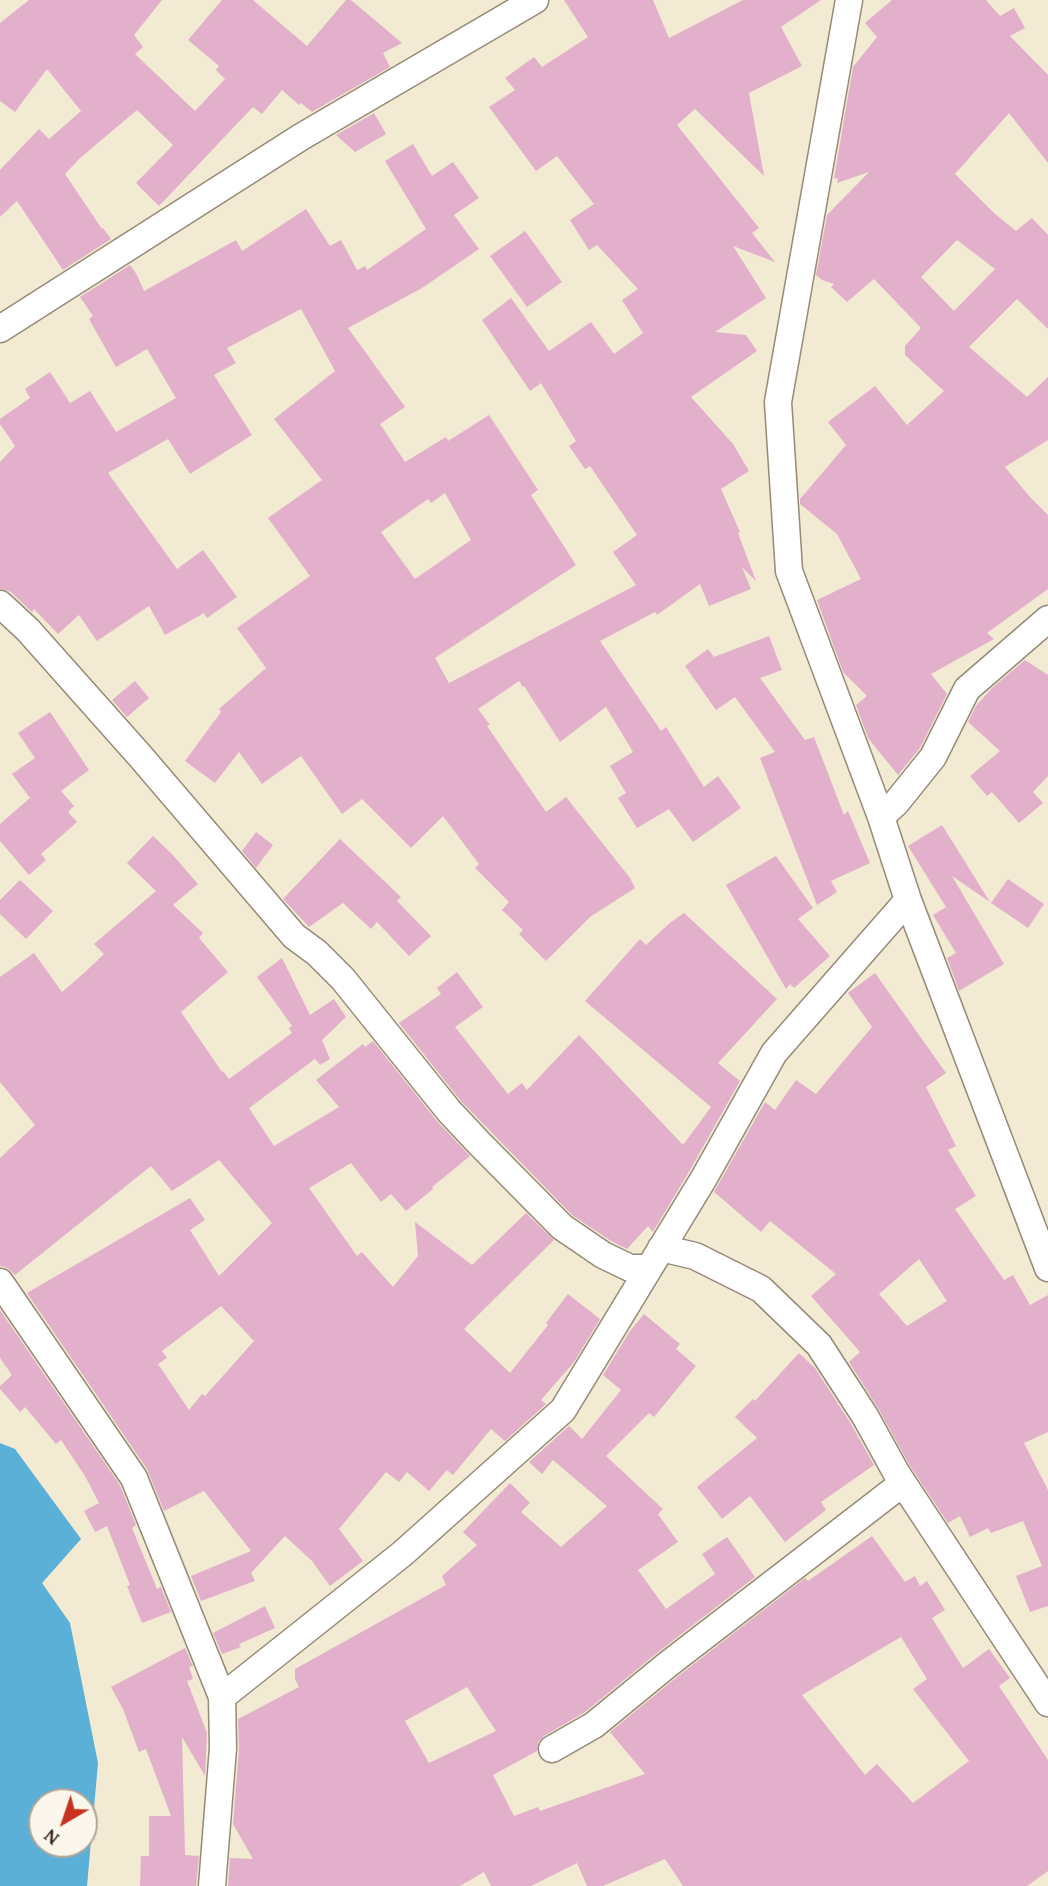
<!DOCTYPE html>
<style>
body{margin:0}
#map{position:relative;width:1048px;height:1886px;overflow:hidden;background:#f2ead2;font-family:"Gentium Book Plus",serif}
canvas{display:block}
.north{position:absolute;left:28px;top:1788px;width:70px;height:70px;box-sizing:border-box;background:#fbf7ec;border:2px solid #aea59a;border-radius:50%;rotate:219deg;font-size:19px;font-weight:700;line-height:28px;text-align:center;color:#3b2a1e}
.north::after{content:'';display:block;margin:auto;width:24px;height:32px;background:#c8321e;clip-path:polygon(50% 0,100% 100%,50% 72%,0 100%)}
</style>
<div id="map">
<canvas width="1048" height="1886"></canvas>
<div class="north">N</div>
</div>
<script>
const ctx = document.querySelector('canvas').getContext('2d');
ctx.lineJoin = 'round';
function fill(path, color) { ctx.fillStyle = color; ctx.fill(path, 'evenodd'); }
const toPath = rows => new Path2D(rows.map(r => 'M' + r).join(''));
function stroke(path, color, width, dash) { ctx.strokeStyle = color; ctx.lineWidth = width; ctx.lineCap = dash ? 'butt' : 'round'; ctx.setLineDash(dash || []); ctx.stroke(path); }
fill(toPath([
 [0,1443,15,1449,81,1539,42,1583,70,1623,98,1763,87,1886,0,1886],
 [42,1802,84,1802,84,1844,42,1844]
]), '#5bb0d7');
fill(toPath([
 [29,0,162,0,134,35,143,47,135,54,195,111,225,79,216,70,219,66,188,40,222,0,253,0,307,46,346,0,351,0,402,43,383,53,390,67,312,112,301,103,299,105,282,90,262,114,253,107,159,206,136,183,173,145,137,110,79,159,65,174,102,229,103,228,111,239,63,270,17,201,0,217,0,170,39,129,49,139,81,111,47,69,15,112,0,101,0,23],
 [564,0,653,0,669,38,743,0,821,0,781,27,802,66,749,93,764,176,695,109,677,125,759,228,752,233,775,262,733,246,766,298,715,332,746,335,757,351,691,397,733,444,749,471,721,489,740,532,738,533,756,581,742,567,751,589,709,606,700,584,657,615,655,612,600,641,661,731,666,727,704,787,718,776,741,808,693,842,669,809,637,828,618,798,626,793,610,766,633,752,606,707,560,742,524,686,523,687,519,681,478,709,490,725,487,726,546,812,566,797,630,878,635,888,590,917,546,961,519,934,523,930,502,910,509,902,475,868,479,864,443,816,411,848,362,799,342,814,301,756,262,784,239,752,215,783,185,761,221,712,219,709,266,668,237,628,310,576,268,518,322,480,274,419,335,371,301,309,227,348,236,363,214,375,252,435,190,474,168,439,108,473,177,569,203,550,237,597,207,618,204,613,165,635,149,606,97,641,79,615,58,634,34,609,32,612,11,592,0,589,0,462,15,446,0,424,0,419,30,398,25,389,50,372,70,403,90,391,116,432,176,398,147,349,116,367,89,319,93,316,80,297,130,265,137,275,144,291,236,240,242,251,306,209,330,246,341,240,357,270,365,266,367,270,426,229,385,161,413,144,432,176,453,162,479,198,454,215,479,249,422,288,348,328,405,407,380,424,405,462,446,437,448,441,489,415,538,490,531,495,576,565,435,658,449,683,636,585,613,552,637,535,590,466,585,469,569,446,576,441,541,383,530,391,482,320,511,298,549,351,591,322,614,354,643,333,622,300,638,289,597,245,589,250,570,220,594,204,557,156,536,171,489,107,515,90,505,78,534,57,542,67,588,37],
 [445,493,471,540,415,579,381,532,428,499,431,503],
 [892,0,986,0,1000,16,1014,8,1025,28,1010,36,1048,75,1048,163,1009,113,955,174,995,214,1016,231,1032,218,1048,235,1048,329,1017,299,969,347,1027,397,1048,377,1048,440,1005,467,1030,497,1048,515,1048,589,987,633,994,639,931,674,947,694,920,748,898,775,868,738,856,705,867,696,843,672,817,600,861,579,837,534,800,504,800,499,846,445,828,422,875,386,907,425,944,391,905,355,905,346,921,328,874,279,847,302,831,287,834,284,822,280,816,275,827,215,869,172,837,183,838,179,834,178,853,67,877,37,865,23],
 [957,240,995,269,954,311,921,277],
 [374,113,386,134,355,152,336,135],
 [525,231,562,282,527,307,490,256],
 [769,636,782,670,760,678,805,740,814,737,844,815,848,811,870,863,831,881,837,892,817,905,760,758,775,752,735,697,716,710,685,666,708,649,714,657],
 [1025,660,1048,675,1048,776,1033,792,1043,803,1019,823,992,792,987,796,970,776,1000,751,968,722,976,706,992,688],
 [135,681,149,698,127,717,112,700],
 [50,712,89,770,61,791,74,806,68,812,77,822,41,854,46,860,29,875,0,841,0,824,30,798,12,774,35,758,18,733],
 [942,825,990,902,952,876,1004,964,959,991,947,958,956,953,933,915,946,907,908,846],
 [256,832,273,845,256,868,242,851],
 [153,836,172,854,198,884,173,905,203,933,199,938,228,972,181,1012,222,1072,223,1071,229,1079,292,1033,289,1028,292,1026,257,977,282,958,310,1015,334,999,346,1017,322,1040,330,1059,320,1065,315,1059,249,1108,274,1146,339,1107,316,1080,363,1044,365,1047,373,1041,437,1121,470,1156,432,1187,433,1189,406,1211,391,1194,381,1202,351,1163,309,1188,357,1256,362,1252,393,1287,418,1256,415,1222,472,1265,526,1213,554,1240,464,1329,510,1373,548,1325,546,1323,568,1294,600,1319,574,1362,541,1400,546,1404,505,1441,491,1429,453,1475,447,1470,429,1491,407,1472,399,1482,386,1472,339,1529,363,1561,330,1586,312,1561,285,1536,251,1573,255,1581,201,1601,191,1576,251,1551,204,1491,164,1511,147,1469,27,1293,190,1198,205,1220,190,1230,219,1276,272,1223,219,1160,172,1191,151,1166,15,1275,7,1268,0,1266,0,1158,35,1125,0,1082,0,977,34,953,62,992,84,973,104,954,94,944,156,891,127,863],
 [221,1306,254,1341,205,1396,202,1394,189,1410,158,1364,167,1358,162,1351],
 [340,839,401,897,397,901,431,936,409,956,377,922,371,929,343,903,309,927,283,899],
 [776,856,813,908,798,919,830,956,794,988,790,984,786,989,726,885],
 [1008,879,1044,904,1028,928,991,903],
 [20,880,53,911,26,939,0,914,0,900],
 [684,913,777,999,718,1063,740,1081,690,1170,653,1232,648,1226,627,1249,611,1241,572,1215,461,1101,399,1023,441,994,437,988,457,972,483,1007,455,1027,508,1094,522,1083,527,1090,579,1035,683,1145,711,1107,585,1001,640,939,646,945,671,922],
 [875,973,946,1073,926,1087,956,1146,948,1150,976,1196,955,1209,1004,1280,1013,1275,1030,1305,1048,1295,1048,1432,1024,1443,1048,1490,1048,1606,1030,1612,1016,1576,1042,1566,1023,1521,991,1533,988,1528,970,1537,960,1516,948,1523,910,1466,878,1408,849,1362,860,1352,811,1296,836,1274,770,1221,761,1232,714,1192,765,1102,775,1110,796,1080,816,1094,872,1027,848,993],
 [919,1259,947,1301,907,1326,879,1294],
 [0,1310,120,1485,136,1525,132,1528,157,1589,161,1587,171,1612,142,1623,127,1586,130,1585,107,1526,95,1532,84,1511,99,1503,85,1476,61,1440,56,1444,25,1407,20,1412,0,1389,0,1386,12,1375,0,1358],
 [644,1314,680,1344,676,1349,696,1366,654,1417,649,1413,606,1456,663,1509,658,1514,678,1542,638,1570,666,1609,715,1574,702,1554,727,1537,755,1577,657,1653,585,1712,544,1736,538,1742,537,1751,493,1775,514,1816,538,1807,540,1811,645,1774,610,1732,677,1677,805,1578,808,1581,872,1536,905,1582,915,1576,920,1586,927,1581,945,1610,932,1618,963,1668,989,1649,1010,1678,999,1686,1048,1760,1048,1871,1027,1886,683,1886,665,1859,603,1886,587,1886,577,1863,531,1886,491,1886,484,1872,460,1886,228,1886,230,1858,253,1859,233,1824,239,1749,238,1719,299,1687,295,1679,295,1669,446,1585,442,1576,477,1545,463,1532,510,1483,530,1503,521,1512,561,1547,607,1506,553,1460,542,1474,529,1462,569,1426,582,1439,621,1390,603,1375,630,1331],
 [901,1637,927,1679,913,1689,969,1761,913,1803,877,1764,865,1775,802,1695],
 [467,1687,496,1731,429,1763,405,1721],
 [799,1353,815,1368,851,1424,874,1465,821,1502,826,1510,785,1542,750,1496,722,1519,697,1487,757,1438,735,1417,753,1399,755,1401],
 [265,1606,275,1628,239,1644,241,1647,222,1654,213,1633],
 [185,1648,193,1666,189,1667,193,1679,187,1681,207,1733,205,1776,182,1737,185,1855,199,1856,196,1886,140,1886,141,1856,149,1856,149,1816,171,1816,146,1749,139,1752,123,1709,111,1687]
]), '#e3b0cb');
const street = toPath([
 [849,0,778,402,789,571,881,817,908,900,1048,1268],
 [0,329,301,137,535,0],
 [0,604,28,630,141,757,294,936,317,953,343,979,449,1111,479,1143,562,1227,603,1255,630,1268,649,1268],
 [881,817,896,803,933,757,967,689,1048,619],
 [661,1248,695,1256,761,1289,819,1345,865,1416,897,1474,1048,1703],
 [0,1282,134,1478,222,1697,223,1748,212,1886],
 [222,1697,402,1554,563,1410,704,1178,774,1053,908,900],
 [552,1749,594,1725,667,1665,903,1483]
]);
stroke(street, '#968a78', 29);
stroke(street, '#fff', 26);
</script>
